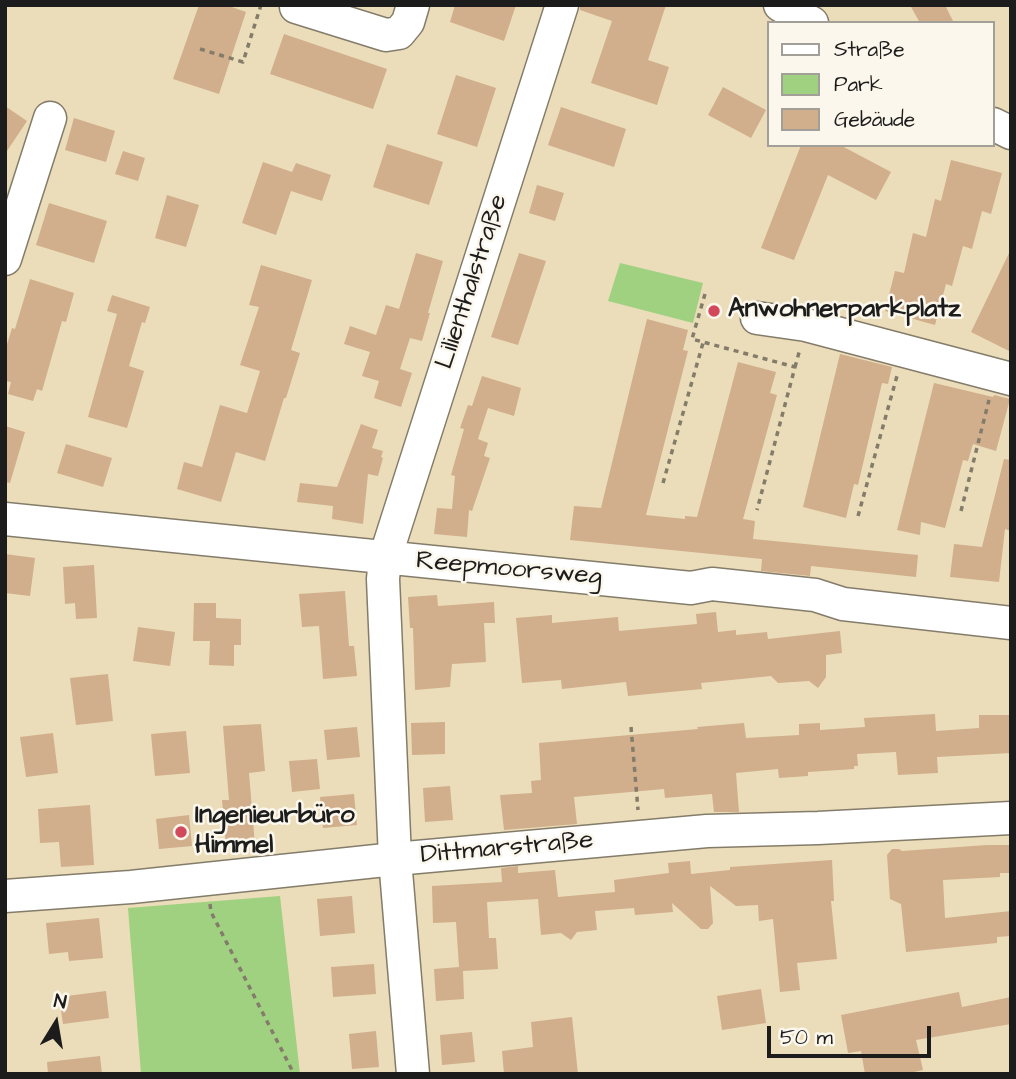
<!DOCTYPE html>
<meta charset="utf-8">
<style>
body{margin:0}
#map{position:relative;width:1016px;height:1079px;overflow:hidden;background:#ebddb9;font-family:"Architects Daughter",sans-serif}
canvas{display:block}
.frame{position:absolute;inset:0;border:7px solid #1c1c1c;pointer-events:none}
.legend{position:absolute;left:767px;top:21px;width:228px;height:126px;box-sizing:border-box;background:#fbf7ec;border:2px solid #a29f99;margin:0;padding:9px 12px;list-style:none;font-size:21px;color:#1c1c1c}
.legend li{display:flex;align-items:center;gap:14px;height:35px}
.legend b{width:35px;border:2px solid #a29f99}
.north{position:absolute;left:21px;top:988px;width:70px;height:70px;-webkit-text-stroke:5px #fbf7ec;paint-order:stroke;rotate:11deg;font-size:19px;font-weight:700;line-height:28px;text-align:center;color:#1c1c1c}
.north::after{content:'';display:block;margin:auto;width:24px;height:32px;background:#1c1c1c;clip-path:polygon(50% 0,100% 100%,50% 72%,0 100%)}
.scale{position:absolute;left:767px;top:1026px;width:164px;height:32px;box-sizing:border-box;border:4px solid #1c1c1c;border-top:0;padding-left:9px;font-size:21px;line-height:24px;white-space:nowrap;color:#1c1c1c;-webkit-text-stroke:5px #fbf7ec;paint-order:stroke}
</style>
<div id="map">
<canvas width="1016" height="1079"></canvas>
<div class="frame"></div>
<ul class="legend">
<li><b style="height:9px;background:#fff"></b>Straße</li>
<li><b style="height:19px;background:#a0d180"></b>Park</li>
<li><b style="height:19px;background:#d1ae8c"></b>Gebäude</li>
</ul>
<div class="north">N</div>
<div class="scale">50 m</div>
</div>
<script>
const ctx = document.querySelector('canvas').getContext('2d');
ctx.lineJoin = 'round';
function fill(path, color) { ctx.fillStyle = color; ctx.fill(path, 'evenodd'); }
const toPath = rows => new Path2D(rows.map(r => 'M' + r).join(''));
function stroke(path, color, width, dash) { ctx.strokeStyle = color; ctx.lineWidth = width; ctx.lineCap = dash ? 'butt' : 'round'; ctx.setLineDash(dash || []); ctx.stroke(path); }
function drawText(font, color, halo, rows, align = 'center') {
  ctx.font = font + ' "Architects Daughter",sans-serif'; ctx.lineWidth = 5; ctx.setLineDash([]); ctx.textBaseline = 'middle'; ctx.strokeStyle = halo; ctx.fillStyle = color; for (const [text, x, y, turn = 0] of rows) {
    ctx.save(); ctx.translate(x, y); ctx.rotate((+turn || 0) * Math.PI / 180); ctx.textAlign = isNaN(turn) ? turn : align; if (halo) ctx.strokeText(text, 0, 0); ctx.fillText(text, 0, 0); ctx.restore();
  }
}
fill(toPath([
 [620,263,703,283,693,323,608,301],
 [280,896,300,1074,141,1074,128,908]
]), '#a0d180');
fill(toPath([
 [199,5,226,5,246,12,219,94,173,79],
 [455,5,516,5,504,41,450,22],
 [580,5,666,5,648,60,669,67,657,105,591,83,612,21,580,10],
 [910,5,945,5,954,23,920,23],
 [284,34,387,69,373,109,270,74],
 [456,75,496,88,477,147,437,134],
 [723,87,766,110,751,138,708,115],
 [5,106,27,121,5,154],
 [561,107,626,129,614,167,548,145],
 [74,118,115,131,106,162,65,150],
 [387,144,443,162,429,205,373,187],
 [801,145,840,145,891,172,876,200,828,175,794,260,761,248],
 [123,151,145,158,138,181,115,174],
 [951,160,1002,173,991,214,982,211,972,249,963,246,952,286,946,284,935,325,885,311,895,271,904,273,913,233,926,237,935,199,941,201],
 [263,162,292,172,296,163,331,175,322,201,291,191,276,235,242,223],
 [537,185,564,193,555,221,529,213],
 [167,195,199,205,186,247,155,238],
 [49,203,107,221,94,263,36,245],
 [1011,249,1011,352,971,332],
 [416,253,443,261,428,313,430,313,422,341,410,338,400,369,412,373,401,407,374,398,379,381,362,376,370,352,344,344,350,326,376,335,386,305,399,309],
 [519,253,546,261,518,345,491,337],
 [261,265,312,280,291,350,300,353,286,398,284,398,265,461,236,452,221,502,177,489,184,462,202,467,220,405,247,413,260,371,240,365,259,307,249,305],
 [30,279,74,293,66,322,62,321,42,391,37,389,33,401,8,394,11,382,5,381,5,351,12,328,15,329],
 [112,295,150,307,145,323,142,322,129,366,144,371,127,428,88,417,117,314,107,311],
 [647,319,688,330,683,350,688,351,646,515,685,519,685,516,697,517,738,362,776,372,770,393,777,395,743,519,755,521,753,539,918,555,916,577,811,566,810,576,761,571,762,559,570,540,574,506,601,508],
 [840,354,892,367,888,384,882,383,858,485,854,484,846,518,803,507],
 [482,376,521,388,514,416,488,408,478,439,488,443,484,456,490,458,472,511,469,510,467,537,434,534,437,508,452,509,455,476,451,475,464,429,460,428,468,405,472,406],
 [934,383,993,397,994,395,1010,399,996,451,973,444,968,461,963,460,945,528,921,522,920,535,897,530],
 [361,424,378,430,372,448,383,451,381,457,383,458,378,476,368,474,363,524,332,519,333,506,297,502,300,483,337,487],
 [5,426,25,432,10,483,5,482],
 [66,444,112,458,103,487,57,473],
 [1004,459,1011,460,1011,531,1005,529,999,582,950,577,954,544,982,547],
 [5,554,35,558,30,596,5,593],
 [94,565,97,618,76,619,75,603,65,604,63,567],
 [345,591,349,646,354,646,357,676,323,679,319,626,302,627,299,594],
 [437,595,438,606,494,602,495,623,484,623,486,662,452,664,450,687,415,690,413,628,410,628,408,597],
 [194,603,216,603,216,618,241,619,241,645,234,645,234,666,209,665,210,641,193,641],
 [716,612,718,632,736,630,736,635,767,632,768,639,840,631,842,653,826,655,826,677,818,688,809,681,778,683,771,676,701,683,702,689,628,696,626,682,562,689,561,680,522,683,516,618,552,615,552,623,618,617,619,631,697,624,696,614],
 [138,627,175,632,170,666,133,661],
 [108,674,113,721,76,725,70,678],
 [935,714,936,731,979,728,979,715,1011,715,1011,753,937,757,938,773,898,775,896,752,857,754,858,766,854,766,854,769,808,772,808,776,779,778,778,769,736,773,739,812,714,812,712,794,665,798,664,789,574,797,577,824,504,830,500,795,532,793,531,781,541,780,539,743,698,729,697,727,744,723,746,738,799,735,799,724,820,723,820,730,865,727,864,718],
 [445,722,445,754,412,755,411,723],
 [261,724,265,771,249,773,255,845,226,847,222,800,229,800,223,726],
 [357,727,360,757,327,760,324,730],
 [186,731,190,773,155,776,151,734],
 [53,733,58,773,26,777,20,737],
 [317,759,320,789,292,792,289,761],
 [450,786,453,820,425,822,423,788],
 [354,794,357,825,323,828,320,797],
 [90,805,94,865,61,867,59,842,40,843,38,809],
 [189,815,192,846,159,849,156,819],
 [987,845,1011,845,1011,873,1000,873,1000,877,943,880,945,918,1011,911,1011,936,997,937,997,943,906,952,901,904,890,899,887,855,892,849,899,849,902,851],
 [832,860,834,901,831,901,837,959,797,963,800,990,780,992,773,919,759,921,758,905,736,906,710,886,713,923,708,929,701,929,672,903,673,912,635,915,634,908,595,911,597,930,577,932,571,940,561,933,541,935,538,899,487,902,489,938,496,938,498,969,463,971,464,999,436,1001,434,969,459,967,456,922,433,923,432,886,502,882,501,868,518,866,518,873,555,870,558,897,615,892,614,880,669,873,668,863,690,861,691,874,730,870,730,867],
 [352,896,355,933,320,936,317,899],
 [99,918,103,958,69,961,68,952,49,954,46,923],
 [374,964,376,994,333,997,331,967],
 [761,989,766,1023,722,1030,717,996],
 [106,991,109,1018,63,1024,59,997],
 [959,992,962,1007,1011,997,1011,1024,916,1040,923,1070,905,1074,865,1074,861,1051,848,1053,841,1015],
 [572,1017,578,1074,504,1074,502,1051,533,1047,531,1022],
 [376,1031,379,1067,352,1069,349,1034],
 [472,1032,475,1062,442,1065,440,1035],
 [100,1056,102,1074,48,1074,47,1062]
]), '#d1ae8c');
const minor = toPath([
 [780,5,812,23],
 [296,7,386,35,399,33,408,22,413,5],
 [993,124,1011,133],
 [5,259,50,118],
 [757,318,806,325,1011,379],
 [5,519,691,588,712,584,815,595,843,604,1011,623],
 [5,896,131,887,395,859,707,831,818,828,1011,818],
 [413,1074,395,859,383,579,385,558,562,5]
]);
stroke(minor, '#847c6a', 35);
stroke(toPath([
 [200,49,243,62,261,5],
 [705,294,692,339,795,367,757,510],
 [795,367,800,349],
 [663,483,703,343],
 [961,511,989,400],
 [858,516,897,376],
 [631,727,638,810],
 [210,904,211,912,294,1074]
]), '#847c6a', 3.5, [5, 5]);
stroke(minor, '#fff', 32);
for (const [x, y, r, color] of [
 [714,311,7,"#d1495b"],
 [181,832,7,"#d1495b"]
]) { const dot = new Path2D(); dot.arc(x, y, r, 0, 2 * Math.PI); ctx.fillStyle = color; ctx.fill(dot); stroke(dot, '#fbf7ec', 2.5); }
drawText('26px', '#1c1c1c', '#fbf7ec', [
 ["Lilienthalstraße",473,282,-72],
 ["Reepmoorsweg",509,570,5],
 ["Dittmarstraße",507,849,-5]
]);
drawText('bold 26px', '#1c1c1c', '#fbf7ec', [
 ["Anwohnerparkplatz",728,311],
 ["Ingenieurbüro",195,817],
 ["Himmel",195,847]
], 'left');
</script>
